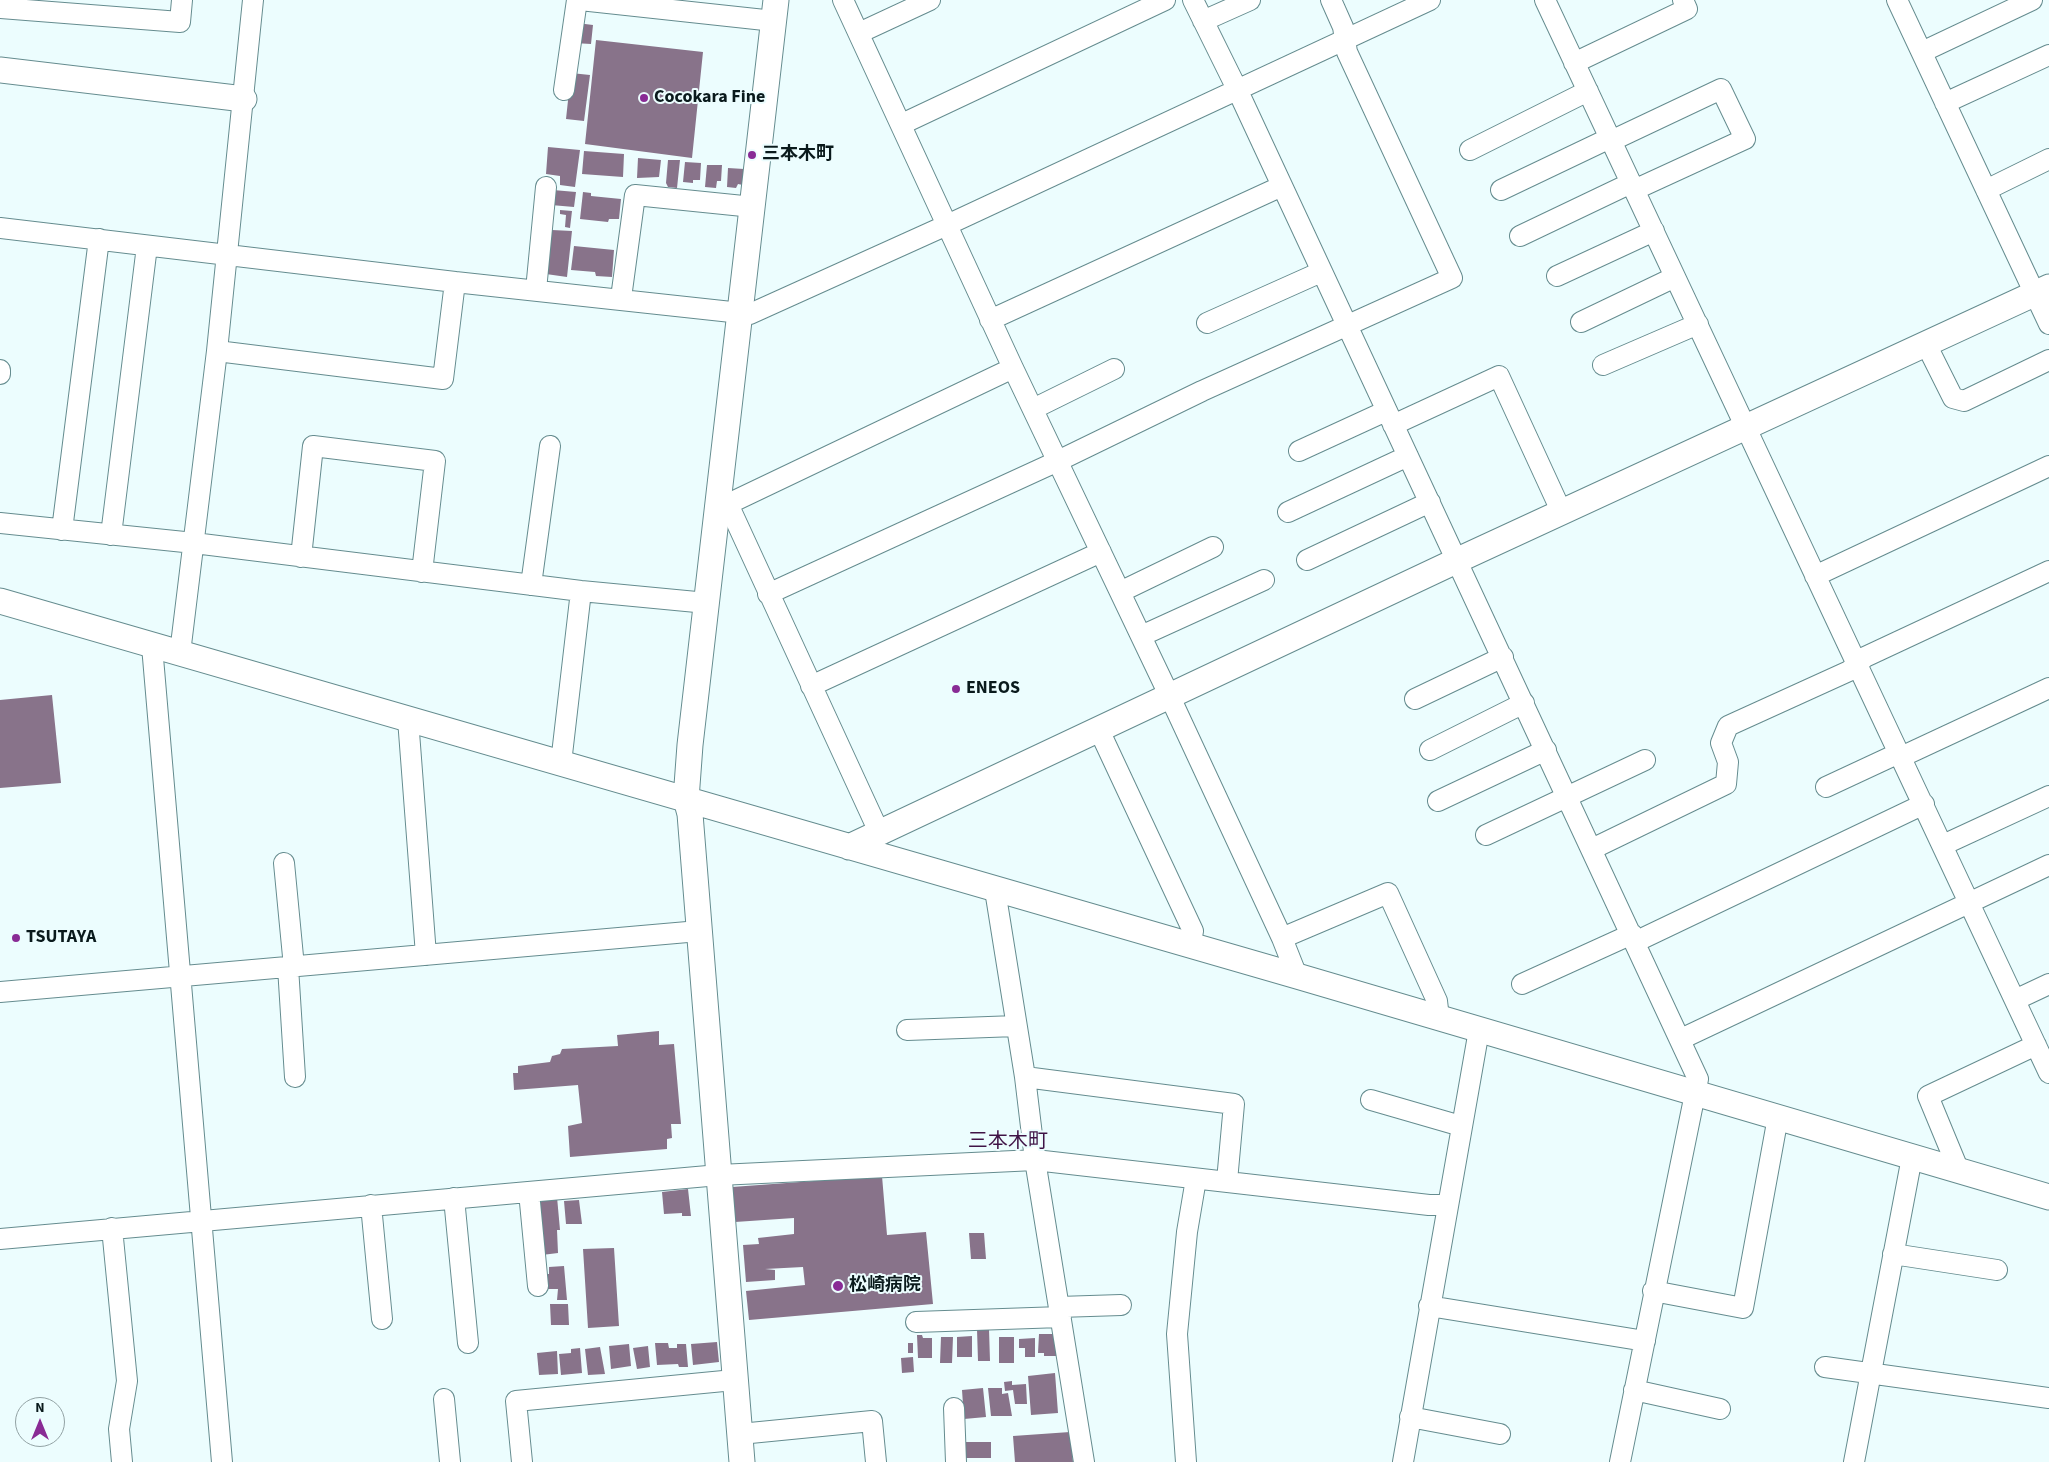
<!DOCTYPE html>
<meta charset="utf-8">
<style>
body{margin:0}
#map{position:relative;width:2049px;height:1462px;overflow:hidden;background:#ecfdfe;font-family:"Source Sans 3",sans-serif}
canvas{display:block}
.north{position:absolute;left:15px;top:1397px;width:50px;height:50px;box-sizing:border-box;background:#ecfdfe;border:1px solid #92a2a4;border-radius:50%;rotate:0deg;font-size:14px;font-weight:700;line-height:20px;text-align:center;color:#0a1a1c}
.north::after{content:'';display:block;margin:auto;width:18px;height:22px;background:#892b95;clip-path:polygon(50% 0,100% 100%,50% 72%,0 100%)}
</style>
<div id="map">
<canvas width="2049" height="1462"></canvas>
<div class="north">N</div>
</div>
<script>
const ctx = document.querySelector('canvas').getContext('2d');
ctx.lineJoin = 'round';
function fill(path, color) { ctx.fillStyle = color; ctx.fill(path, 'evenodd'); }
const toPath = rows => new Path2D(rows.map(r => 'M' + r).join(''));
function stroke(path, color, width, dash) { ctx.strokeStyle = color; ctx.lineWidth = width; ctx.lineCap = dash ? 'butt' : 'round'; ctx.setLineDash(dash || []); ctx.stroke(path); }
function drawText(font, color, halo, rows, align = 'center') {
  ctx.font = font + ' "Source Sans 3","Noto Sans JP",sans-serif'; ctx.lineWidth = 4; ctx.setLineDash([]); ctx.textBaseline = 'middle'; ctx.strokeStyle = halo; ctx.fillStyle = color; for (const [text, x, y, turn = 0] of rows) {
    ctx.save(); ctx.translate(x, y); ctx.rotate((+turn || 0) * Math.PI / 180); ctx.textAlign = isNaN(turn) ? turn : align; if (halo) ctx.strokeText(text, 0, 0); ctx.fillText(text, 0, 0); ctx.restore();
  }
}
fill(toPath([
 [577,23,593,25,591,44,574,43],
 [596,40,703,52,692,158,585,144],
 [571,73,590,75,584,121,566,119],
 [548,147,580,150,575,187,560,185,560,176,546,174],
 [584,151,624,154,623,177,582,174],
 [638,158,661,160,659,177,637,178],
 [668,160,680,160,677,188,668,187,666,183],
 [685,162,701,163,700,180,693,180,693,183,683,182],
 [707,165,722,165,721,181,717,181,716,188,705,187],
 [728,168,744,169,743,185,738,184,736,188,727,187],
 [553,190,576,192,574,207,551,205],
 [583,192,591,193,591,196,621,199,619,219,609,219,608,222,580,219],
 [560,210,572,211,570,228,565,227,566,215,560,214],
 [552,230,572,231,567,277,546,274,547,248,550,248],
 [574,246,614,250,612,277,596,276,595,272,571,270],
 [52,695,61,783,0,788,0,700],
 [659,1031,659,1045,674,1044,681,1124,671,1124,672,1138,667,1139,667,1149,570,1157,568,1126,582,1123,578,1085,514,1090,513,1073,518,1073,518,1066,550,1062,552,1056,560,1054,562,1049,618,1046,617,1035],
 [882,1176,887,1235,926,1232,933,1304,749,1320,746,1291,805,1285,803,1267,765,1269,775,1270,775,1280,746,1282,743,1245,759,1244,758,1238,794,1234,794,1218,735,1222,732,1187],
 [688,1189,691,1216,682,1216,682,1213,664,1214,662,1192],
 [557,1197,560,1230,557,1230,558,1253,542,1255,539,1205,544,1198],
 [579,1200,582,1224,566,1224,564,1201],
 [969,1233,984,1233,986,1259,971,1259],
 [614,1248,619,1326,588,1328,583,1249],
 [564,1266,567,1300,557,1300,558,1289,547,1289,546,1274,549,1274,549,1267],
 [550,1304,568,1304,569,1325,551,1325],
 [977,1329,989,1329,990,1361,978,1361],
 [1039,1334,1058,1334,1058,1356,1044,1356,1044,1353,1038,1353],
 [917,1335,922,1335,923,1338,932,1338,932,1358,918,1358],
 [972,1336,972,1357,957,1357,957,1337],
 [941,1337,953,1337,952,1363,940,1363],
 [999,1337,1014,1337,1014,1363,999,1363],
 [1035,1338,1035,1357,1025,1357,1025,1348,1019,1348,1019,1339],
 [717,1342,719,1362,693,1365,691,1344],
 [655,1343,668,1343,669,1348,677,1348,677,1344,686,1344,688,1367,679,1367,678,1364,657,1365],
 [908,1343,913,1343,913,1353,908,1353],
 [629,1344,631,1366,611,1369,609,1346],
 [648,1346,650,1367,637,1369,633,1348],
 [600,1347,605,1374,588,1375,585,1349],
 [580,1348,582,1373,561,1375,559,1354,571,1353,571,1349],
 [557,1351,558,1374,539,1375,537,1353],
 [913,1357,914,1372,902,1373,901,1358],
 [1055,1373,1058,1413,1031,1415,1028,1376],
 [1012,1381,1012,1385,1026,1384,1027,1404,1015,1404,1013,1390,1005,1391,1004,1382],
 [983,1388,986,1417,964,1419,962,1390],
 [988,1388,1002,1388,1002,1394,1008,1393,1012,1416,991,1416],
 [1070,1432,1073,1462,1015,1462,1013,1436],
 [965,1442,991,1442,991,1458,966,1458]
]), '#88738a');
const minor = toPath([
 [580,0,774,21],
 [843,0,1013,368,1170,697,1282,938,1297,976],
 [1193,0,1237,89,1698,1079,1620,1462],
 [1545,0,2049,1073],
 [1897,0,2049,324],
 [0,8,180,22,182,0],
 [1203,21,1250,0],
 [859,33,930,0],
 [1922,52,2032,0],
 [1574,63,1687,9,1683,0],
 [564,90,577,0],
 [1945,103,2049,55],
 [902,124,1165,0],
 [1611,141,1721,89,1745,139,1634,190],
 [1470,150,1588,91],
 [1501,190,1610,138],
 [1986,190,2049,159],
 [0,228,455,282,750,314,947,225,1430,0],
 [1520,236,1631,183],
 [1557,276,1654,231],
 [536,290,546,187],
 [621,298,635,195,753,207],
 [990,320,1282,186],
 [1581,322,1675,277],
 [1207,323,1321,272],
 [1926,344,1953,398,1964,401,2049,360],
 [217,351,443,379,455,282],
 [1603,365,1698,324],
 [0,370,0,374],
 [1033,409,1114,369],
 [1393,425,1499,376,1562,513],
 [1299,451,1386,411],
 [719,502,728,504,879,832],
 [728,504,1013,368],
 [1288,512,1408,456],
 [0,523,194,543,581,591,707,603],
 [62,530,99,239],
 [111,535,147,246],
 [301,557,313,446,435,461,422,572],
 [1307,560,1430,502],
 [1815,576,2049,466],
 [531,585,550,446],
 [1120,592,1213,547],
 [768,594,1058,461,1202,391,1452,278,1347,52,1343,27,1331,0],
 [1141,636,1264,580],
 [152,646,222,1462],
 [180,653,217,351,253,0],
 [811,686,1101,552],
 [1415,699,1503,657],
 [408,719,426,955],
 [1099,730,1193,931,1190,946],
 [1430,750,1524,703],
 [1901,757,2049,688],
 [561,763,581,591],
 [1826,787,1899,753],
 [1438,801,1546,750],
 [1486,835,1645,760],
 [1943,845,2049,796],
 [1592,849,1726,784,1728,762,1721,743,1728,726,1849,671,1865,657,2049,571],
 [284,863,294,967],
 [995,890,1025,1077,1035,1160,1084,1462],
 [1282,938,1388,893,1437,1001,1439,1018],
 [1635,942,1924,804],
 [288,967,295,1077],
 [1522,984,1632,934],
 [0,992,699,931],
 [2015,1000,2049,984],
 [907,1030,1016,1026],
 [1681,1039,2049,865],
 [1025,1077,1234,1104,1227,1181],
 [1371,1100,1461,1126],
 [1959,1171,1928,1096,2036,1045],
 [529,1192,538,1286],
 [454,1198,468,1343],
 [371,1205,382,1319],
 [112,1228,127,1381,119,1429,122,1462],
 [0,1239,719,1175,1035,1160,1429,1205,1447,1205],
 [1893,1254,1997,1270],
 [1653,1291,1743,1308,1778,1117],
 [1429,1306,1645,1341],
 [1059,1307,1121,1305],
 [916,1322,1061,1317],
 [1825,1367,2049,1398],
 [1634,1390,1720,1409],
 [444,1399,450,1462],
 [954,1408,956,1462],
 [1410,1417,1500,1434],
 [740,1434,872,1421,876,1462],
 [522,1462,516,1401,734,1380],
 [1186,1462,1177,1334,1187,1232,1196,1179],
 [1403,1462,1479,1030],
 [1854,1462,1912,1157]
]);
const tertiary = toPath([
 [0,70,244,99],
 [0,601,1297,976,2049,1197],
 [849,847,1458,560,2049,287],
 [742,1462,690,814,686,799,690,745,776,0]
]);
stroke(minor, '#658c8f', 22);
stroke(tertiary, '#658c8f', 27);
stroke(minor, '#fff', 20);
stroke(tertiary, '#fff', 25);
for (const [x, y, r, color] of [
 [644,98,5,"#892b95"],
 [752,155,5,"#892b95"],
 [956,689,5,"#892b95"],
 [16,938,5,"#892b95"],
 [838,1286,6,"#892b95"]
]) { const dot = new Path2D(); dot.arc(x, y, r, 0, 2 * Math.PI); ctx.fillStyle = color; ctx.fill(dot); stroke(dot, '#ecfdfe', 2); }
drawText('bold 18px', '#0a1a1c', '#ecfdfe', [
 ["Cocokara Fine",654,98],
 ["三本木町",762,155],
 ["ENEOS",966,689],
 ["TSUTAYA",26,938],
 ["松崎病院",849,1286]
], 'left');
drawText('20px', '#401346', '#ecfdfe', [
 ["三本木町",1008,1143]
]);
</script>
